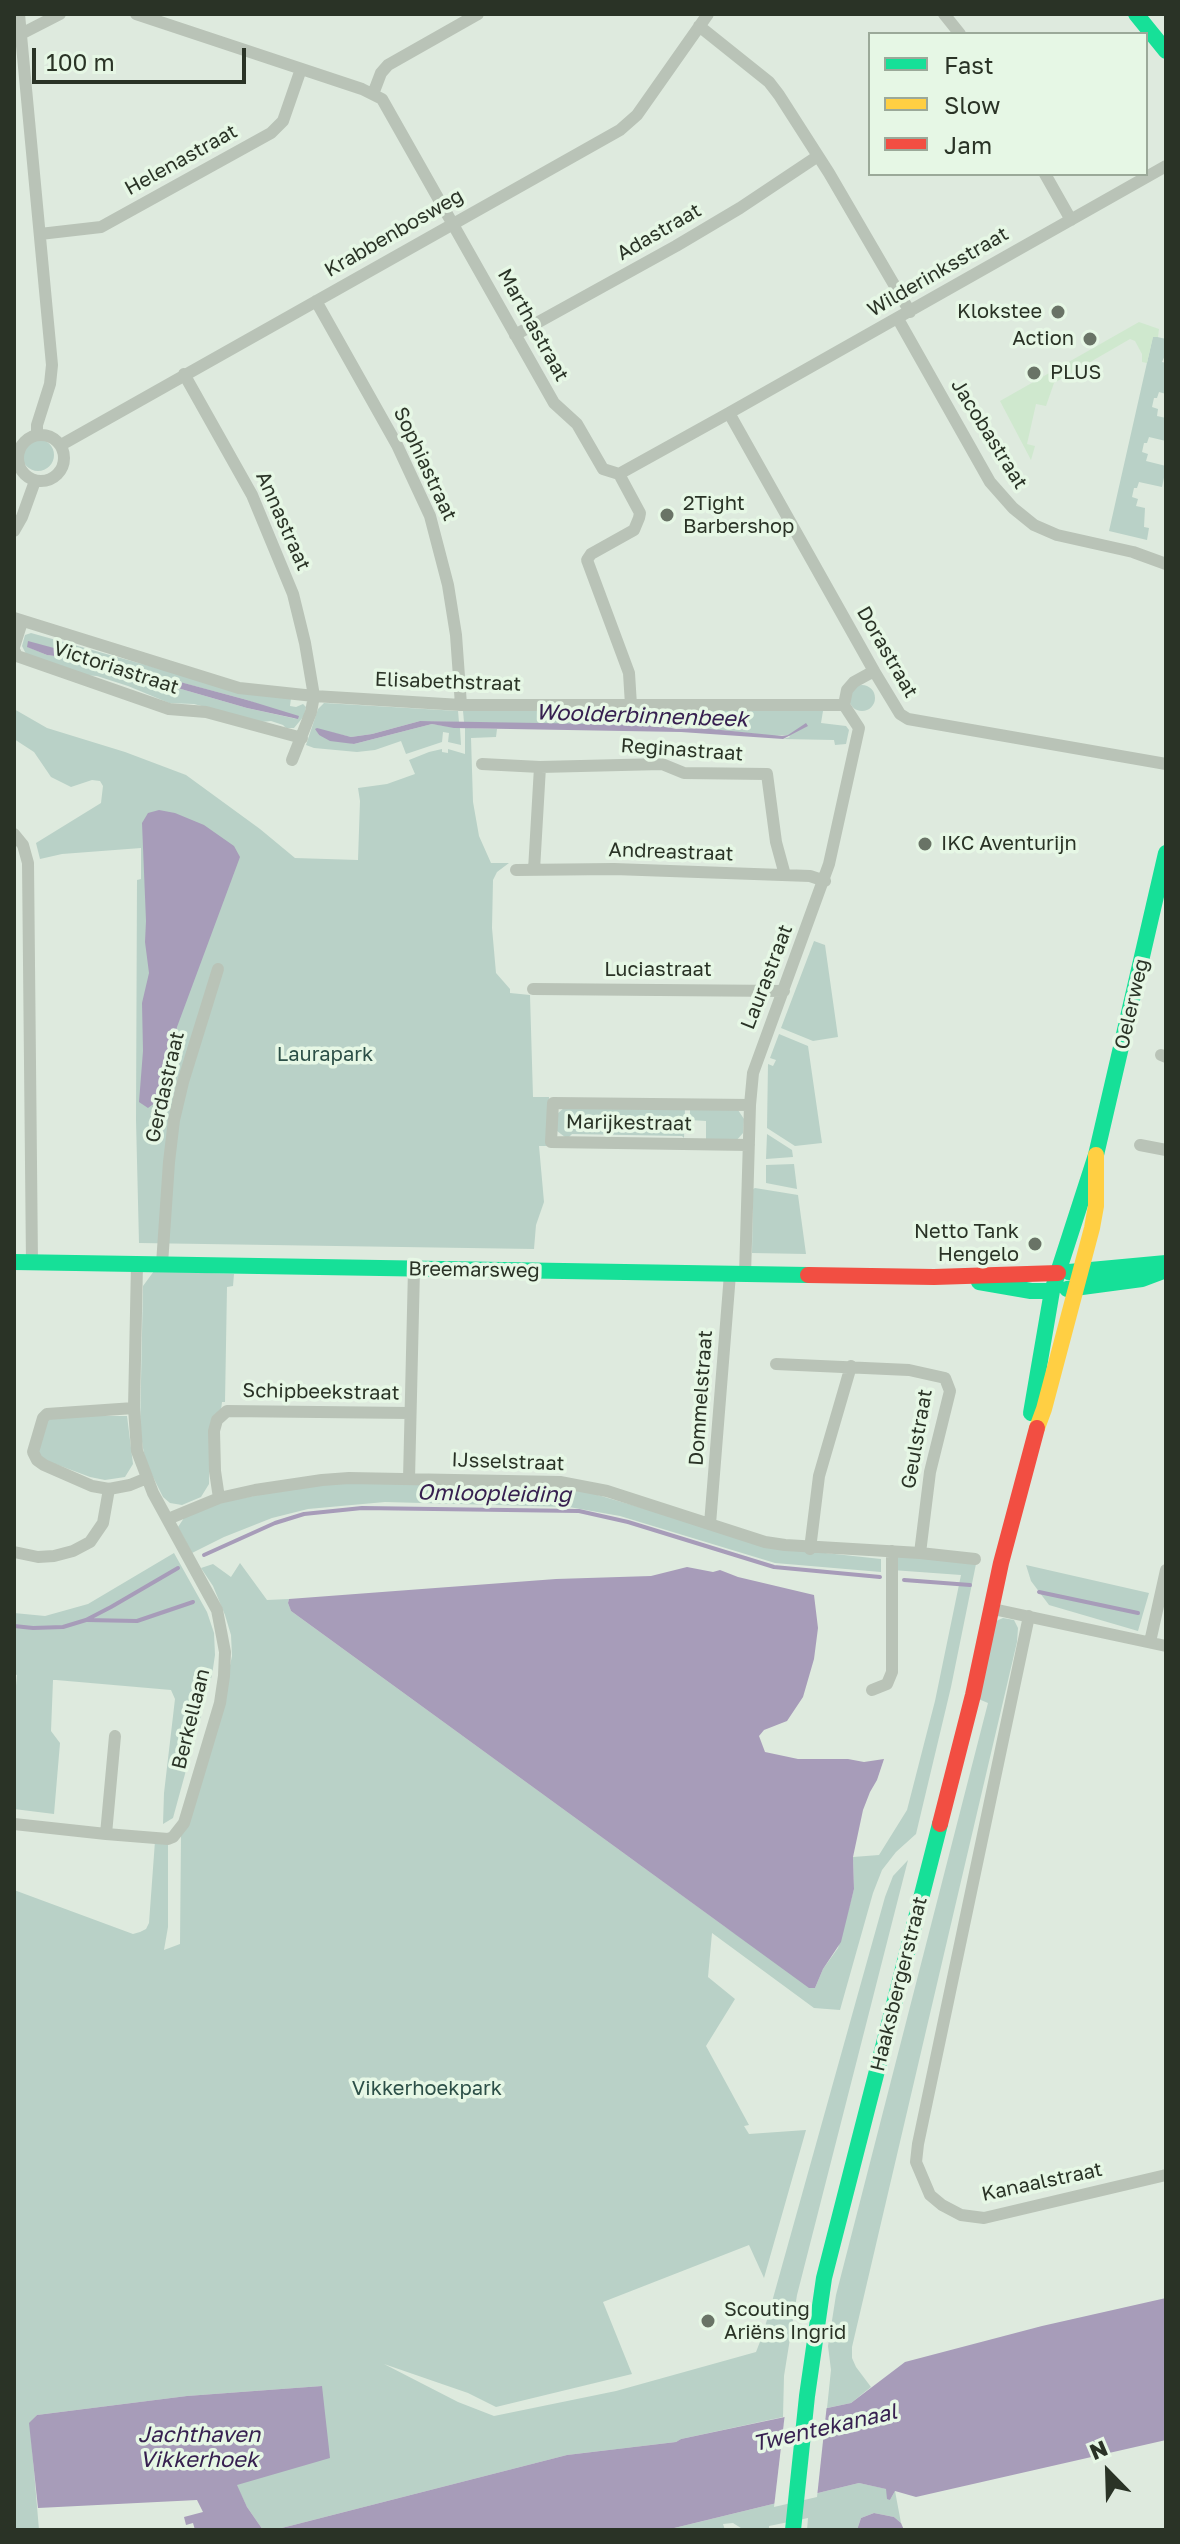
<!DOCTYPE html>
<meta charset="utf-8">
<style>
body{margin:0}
#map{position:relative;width:1180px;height:2544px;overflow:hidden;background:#deeade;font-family:"Golos Text",sans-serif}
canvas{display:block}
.frame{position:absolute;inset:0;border:16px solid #2a3326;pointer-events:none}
.legend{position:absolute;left:868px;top:32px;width:280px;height:144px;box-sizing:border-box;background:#e6f7e5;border:2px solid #9ba999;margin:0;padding:10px 14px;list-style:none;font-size:24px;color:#2a3326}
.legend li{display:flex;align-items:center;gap:16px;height:40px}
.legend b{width:40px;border:2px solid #9ba999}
.north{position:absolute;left:1068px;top:2432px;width:80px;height:80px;-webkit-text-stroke:6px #e6f7e5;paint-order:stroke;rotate:337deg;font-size:22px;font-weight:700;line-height:32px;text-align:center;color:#2a3326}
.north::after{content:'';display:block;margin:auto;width:28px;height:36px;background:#2a3326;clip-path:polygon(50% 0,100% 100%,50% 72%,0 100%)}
.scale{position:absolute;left:32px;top:48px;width:214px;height:36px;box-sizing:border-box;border:4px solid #2a3326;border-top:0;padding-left:10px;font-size:24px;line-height:28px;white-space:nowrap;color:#2a3326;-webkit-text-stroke:6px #e6f7e5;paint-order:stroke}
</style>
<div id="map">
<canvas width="1180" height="2544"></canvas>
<div class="frame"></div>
<ul class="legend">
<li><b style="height:10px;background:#16e098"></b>Fast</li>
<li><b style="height:10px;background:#ffcf43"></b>Slow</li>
<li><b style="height:10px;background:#f24e42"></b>Jam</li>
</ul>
<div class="north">N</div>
<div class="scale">100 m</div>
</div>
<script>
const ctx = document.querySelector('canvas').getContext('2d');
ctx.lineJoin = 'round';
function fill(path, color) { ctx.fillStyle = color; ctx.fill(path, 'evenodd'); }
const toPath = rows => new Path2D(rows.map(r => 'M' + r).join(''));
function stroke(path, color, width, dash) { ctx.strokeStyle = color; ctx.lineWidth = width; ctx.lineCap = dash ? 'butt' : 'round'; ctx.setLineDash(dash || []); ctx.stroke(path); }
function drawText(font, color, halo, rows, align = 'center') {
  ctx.font = font + ' "Golos Text",sans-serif'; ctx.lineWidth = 7; ctx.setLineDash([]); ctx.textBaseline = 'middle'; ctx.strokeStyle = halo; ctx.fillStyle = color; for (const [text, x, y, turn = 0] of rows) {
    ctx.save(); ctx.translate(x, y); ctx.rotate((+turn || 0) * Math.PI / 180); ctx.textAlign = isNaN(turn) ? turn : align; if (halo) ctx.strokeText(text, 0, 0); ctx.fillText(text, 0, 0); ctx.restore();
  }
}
fill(toPath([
 [1153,336,1166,339,1166,353,1162,362,1166,363,1166,394,1159,392,1157,398,1154,398,1152,407,1158,409,1157,416,1166,418,1166,441,1149,437,1147,443,1144,443,1142,452,1148,454,1146,461,1166,466,1166,468,1162,487,1139,482,1137,488,1134,488,1132,497,1138,499,1136,506,1145,508,1144,527,1149,528,1147,540,1109,531],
 '22 455a16 16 0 1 1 32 0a16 16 0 1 1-32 0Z',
 [31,633,243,692,291,698,290,706,296,707,303,704,306,707,304,716,294,728,286,728,283,725,271,721,261,722,194,704,169,703,128,686,97,676,83,675,26,654,22,646,25,635],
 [29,642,247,700,297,719,247,708,181,689,103,670,77,659,47,655,28,647],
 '849 698a13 13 0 1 1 26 0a13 13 0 1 1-26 0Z',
 [324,703,458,711,459,722,420,721,372,734,351,737,316,729,319,735,354,744,432,724,460,728,461,745,448,742,449,733,443,732,442,742,406,754,401,741,375,750,357,752,314,748,306,745,318,709],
 [14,709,47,728,125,752,186,775,260,829,295,858,358,860,360,801,358,788,387,784,415,774,409,760,429,752,442,749,442,752,448,753,448,749,465,754,465,728,497,729,496,737,471,738,473,802,479,836,491,863,509,863,497,872,493,880,492,928,496,973,510,989,510,993,530,995,533,1097,549,1097,548,1146,539,1146,544,1202,536,1225,534,1249,139,1243,136,1120,137,880,141,879,141,848,62,854,40,859,36,843,101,803,103,786,100,781,92,780,71,787,51,777,34,752,14,739],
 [463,711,823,711,821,723,846,726,849,730,846,744,835,745,834,740,783,739,790,737,788,735,774,736,701,728,464,722],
 [814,941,825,945,838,1037,813,1041,781,1028],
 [779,1034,808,1046,822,1143,795,1146,767,1128,768,1064,773,1066,776,1060,770,1058],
 [565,1107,685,1108,684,1138,682,1136,572,1134,568,1138,565,1137,557,1131,557,1114],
 [690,1108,738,1110,744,1119,743,1133,736,1141,706,1140,706,1121,690,1120],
 [767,1134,792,1150,793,1157,766,1159],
 [794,1164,797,1189,766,1183,766,1165],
 [755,1188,798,1195,806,1254,752,1253,753,1189],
 [154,1271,234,1274,233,1286,227,1287,225,1402,222,1402,221,1410,210,1428,209,1484,201,1497,182,1505,170,1503,163,1497,146,1463,143,1448,140,1429,143,1286],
 [88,1416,127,1416,133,1464,125,1477,105,1480,90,1477,42,1459,39,1454,39,1447,48,1417],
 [375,1482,553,1487,584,1491,779,1548,881,1559,881,1572,775,1563,620,1516,569,1507,385,1502,308,1509,272,1518,224,1537,192,1553,178,1527,186,1515,213,1504,314,1484],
 [174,1553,207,1612,214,1633,215,1655,212,1675,173,1818,163,1824,164,1793,175,1699,171,1690,56,1680,53,1680,51,1731,60,1743,54,1814,14,1809,14,1707,17,1675,14,1674,14,1613,45,1616,88,1604],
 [893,1553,977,1559,951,1687,916,1834,896,1852,882,1870,873,1893,840,2010,814,2008,712,1933,708,1977,735,1999,706,2046,749,2125,744,2126,749,2134,806,2130,764,2278,749,2245,603,2302,632,2374,496,2407,468,2393,384,2364,458,2402,494,2416,616,2391,756,2352,763,2334,885,1897,893,1876,908,1860,797,2295,784,2376,783,2417,681,2439,676,2442,567,2455,274,2530,263,2530,247,2507,236,2485,322,2386,187,2396,37,2415,30,2423,39,2530,14,2530,14,1890,133,1934,140,1932,146,1929,149,1923,155,1841,168,1844,168,1927,164,1950,180,1944,181,1835,225,1689,232,1656,231,1635,225,1615,213,1586,201,1568,213,1564,231,1577,240,1563,267,1600,289,1599,288,1603,291,1611,724,1926,815,1988,823,1969,838,1948,854,1889,853,1857,879,1855,907,1810,935,1701,961,1575,892,1570],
 [1026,1565,1149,1593,1138,1631,1049,1605,1031,1581],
 [1003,1618,1014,1620,1018,1628,1017,1642,852,2347,852,2358,856,2367,871,2387,851,2403,827,2408,831,2370,828,2346,836,2295,988,1703,976,1698,996,1621],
 [859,2483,887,2489,890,2500,895,2491,901,2523,894,2517,874,2513,861,2518,857,2530,807,2530,808,2518,769,2526,769,2530,744,2530,733,2523,723,2524,725,2530,666,2530]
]), '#b9d1c7');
fill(toPath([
 [1139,322,1159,329,1158,337,1153,337,1147,363,1142,362,1142,354,1135,341,1130,339,1054,383,1046,406,1036,404,1027,444,1035,446,1031,460,1000,401]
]), '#cfe8ce');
fill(toPath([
 [28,641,247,700,299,716,298,719,247,708,181,689,103,670,77,659,47,655,27,647],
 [420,721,659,725,676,729,701,728,782,736,788,735,806,723,808,726,783,739,681,732,454,728,432,724,354,744,330,741,319,735,315,729,317,728,351,737,372,734],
 [159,810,175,813,204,825,234,846,240,857,177,1027,159,1100,148,1108,139,1102,143,1051,142,1003,149,973,145,942,146,921,142,823,148,813],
 [687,1567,713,1572,720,1570,738,1577,814,1595,818,1628,814,1659,803,1697,787,1721,764,1730,759,1736,765,1752,798,1759,848,1759,864,1762,884,1759,877,1780,870,1792,863,1810,853,1857,854,1889,841,1942,823,1969,815,1988,809,1988,291,1611,288,1603,289,1599,422,1589,556,1579,651,1576],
 [1166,2298,1166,2440,916,2497,895,2491,890,2500,887,2499,886,2489,859,2483,666,2530,274,2530,567,2455,676,2442,681,2439,851,2403,905,2362,1042,2326],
 [322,2386,330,2458,237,2485,247,2507,263,2530,195,2530,193,2523,186,2525,184,2517,203,2512,197,2500,38,2508,29,2423,37,2415,187,2396],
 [874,2513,894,2517,901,2523,904,2530,857,2530,861,2518]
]), '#a79cb9');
fill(toPath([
 [827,2404,817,2497,774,2507,785,2413]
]), '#deeade');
stroke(toPath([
 [204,1555,275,1523,304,1514,362,1508,579,1511,628,1522,774,1567,880,1577],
 [904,1580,970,1585],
 [1039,1592,1138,1613],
 [87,1620,137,1621,193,1602],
 [14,1626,33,1628,63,1627,86,1620,111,1607,178,1568]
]), '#a79cb9', 4);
stroke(toPath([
 [19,14,52,365,50,384,37,425,37,434],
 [136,14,362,89,382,99,554,403,577,424,603,469,619,474],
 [944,14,960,34],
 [699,26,769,82,779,95,829,173,910,312],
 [21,34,60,14],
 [373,94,381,73,388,65,478,14],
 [1045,174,1071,220],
 [40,234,101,227,271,133,283,121,301,69],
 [316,301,397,445,430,516,448,585,456,635,461,705],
 [898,319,990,482,1013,508,1034,525,1057,535,1133,552,1166,564],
 [515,335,676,246,740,208,818,156],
 [184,374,252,495,293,594,305,643,314,696,311,712,292,760],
 [729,413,1166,166],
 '18 458a23 23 0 1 1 46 0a23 23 0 1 1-46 0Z',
 [61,445,620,130,637,115,708,14],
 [14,531,22,517,35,481],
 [14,618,239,688,314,696,461,705,844,705],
 [14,647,22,622],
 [14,650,17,656,169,709,206,712,302,738],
 [631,705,629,673,587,560,591,554,634,530,639,518,640,513,619,474,729,413,874,671,900,714,908,719,1166,764],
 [844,705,847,690,854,682,874,671],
 [482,764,540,767],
 [14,834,23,845,28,863,32,1263],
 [516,870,614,869,810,876,825,881],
 [534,870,540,767,662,764,684,773,767,774,776,842,785,875],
 [533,989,784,991],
 [1161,1055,1166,1057],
 [749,1145,551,1142,553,1103,750,1105],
 [1140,1145,1166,1150],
 [162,1264,169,1162,174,1120,183,1082,218,969],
 [745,1275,750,1105,753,1073,829,864,859,728,844,705],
 [776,1364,909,1370,945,1378,950,1391,930,1472,920,1553],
 [134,1408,47,1414,43,1418,33,1452,37,1460,44,1465,92,1486,109,1489,130,1485,147,1478],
 [409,1479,414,1269],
 [219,1498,215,1471,214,1431,217,1420,227,1411,410,1413],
 [168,1519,219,1498,255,1490,322,1480,349,1478,560,1482,607,1491,765,1542,785,1545,920,1553,975,1559],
 [710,1524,730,1274],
 [810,1549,819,1476,851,1366],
 [14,1552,38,1557,54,1556,73,1551,90,1542,103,1523,109,1489],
 [993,1609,1166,1646],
 [1029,1616,918,2144,916,2162,930,2195,942,2205,961,2215,984,2218,1166,2175],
 [1150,1642,1166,1570],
 [872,1690,887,1684,892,1672,892,1551],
 [14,1824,106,1834,168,1839,173,1837,184,1823,220,1703,224,1676,225,1652,217,1610,153,1493,137,1451,134,1408,137,1264],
 [106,1834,115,1736]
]), '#b9c3b7', 12);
stroke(toPath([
 [1136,14,1166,51],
 [14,1262,808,1275],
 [1069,1272,1166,1263],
 [979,1282,1031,1291,1052,1291],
 [1067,1289,1142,1279,1166,1270],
 [1031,1413,1052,1291,1096,1155,1166,853],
 [793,2530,807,2396,824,2278,940,1824]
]), '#16e098', 16);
stroke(toPath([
 [1037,1428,1044,1409,1092,1228,1096,1206,1096,1155]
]), '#ffcf43', 16);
stroke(toPath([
 [808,1275,934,1277,1058,1273],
 [940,1824,973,1695,1001,1563,1037,1428]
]), '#f24e42', 16);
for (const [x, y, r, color] of [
 [1058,312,8,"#697366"],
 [1090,339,8,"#697366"],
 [1034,373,8,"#697366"],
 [667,515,8,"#697366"],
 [925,844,8,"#697366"],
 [1035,1244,8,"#697366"],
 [708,2321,8,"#697366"]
]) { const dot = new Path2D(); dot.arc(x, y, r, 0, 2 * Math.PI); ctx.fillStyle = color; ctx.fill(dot); stroke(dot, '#e6f7e5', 3); }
drawText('20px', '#2a3326', '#e6f7e5', [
 ["Helenastraat",181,160,-29],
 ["Adastraat",659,232,-30],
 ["Krabbenbosweg",394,233,-30],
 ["Wilderinksstraat",938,272,-30],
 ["Marthastraat",533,325,61],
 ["Jacobastraat",989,434,58],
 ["Sophiastraat",425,464,65],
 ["Annastraat",283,521,66],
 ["Dorastraat",887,652,60],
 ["Victoriastraat",116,668,18],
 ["Elisabethstraat",448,682,2],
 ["Reginastraat",682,750,4],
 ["Andreastraat",671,852,2],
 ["Luciastraat",658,970],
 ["Laurastraat",767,977,-69],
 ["Oelerweg",1132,1004,-77],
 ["Gerdastraat",165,1087,-77],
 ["Marijkestraat",629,1123,1],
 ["Breemarsweg",474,1270,1],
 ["Schipbeekstraat",321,1392,1],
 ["Dommelstraat",701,1398,-86],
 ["Geulstraat",917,1439,-80],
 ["IJsselstraat",508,1462,2],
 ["Berkellaan",191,1719,-76],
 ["Haaksbergerstraat",899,1984,-76],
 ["Kanaalstraat",1042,2182,-12]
]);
drawText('20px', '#2a3326', '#e6f7e5', [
 ["Klokstee",1042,312,"right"],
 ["Action",1074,339,"right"],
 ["PLUS",1050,373],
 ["2Tight",683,504],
 ["Barbershop",683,527],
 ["IKC Aventurijn",941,844],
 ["Netto Tank",1019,1232,"right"],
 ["Hengelo",1019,1255,"right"],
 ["Scouting",724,2310],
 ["Ariëns Ingrid",724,2333]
], 'left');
drawText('20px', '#2c4f47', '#e6f7e5', [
 ["Laurapark",325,1055],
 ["Vikkerhoekpark",427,2089]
]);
drawText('italic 22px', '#372050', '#e6f7e5', [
 ["Woolderbinnenbeek",642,716,2],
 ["Omloopleiding",494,1494,1],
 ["Twentekanaal",825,2428,-13],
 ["Jachthaven",199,2435],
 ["Vikkerhoek",199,2460]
]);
</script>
